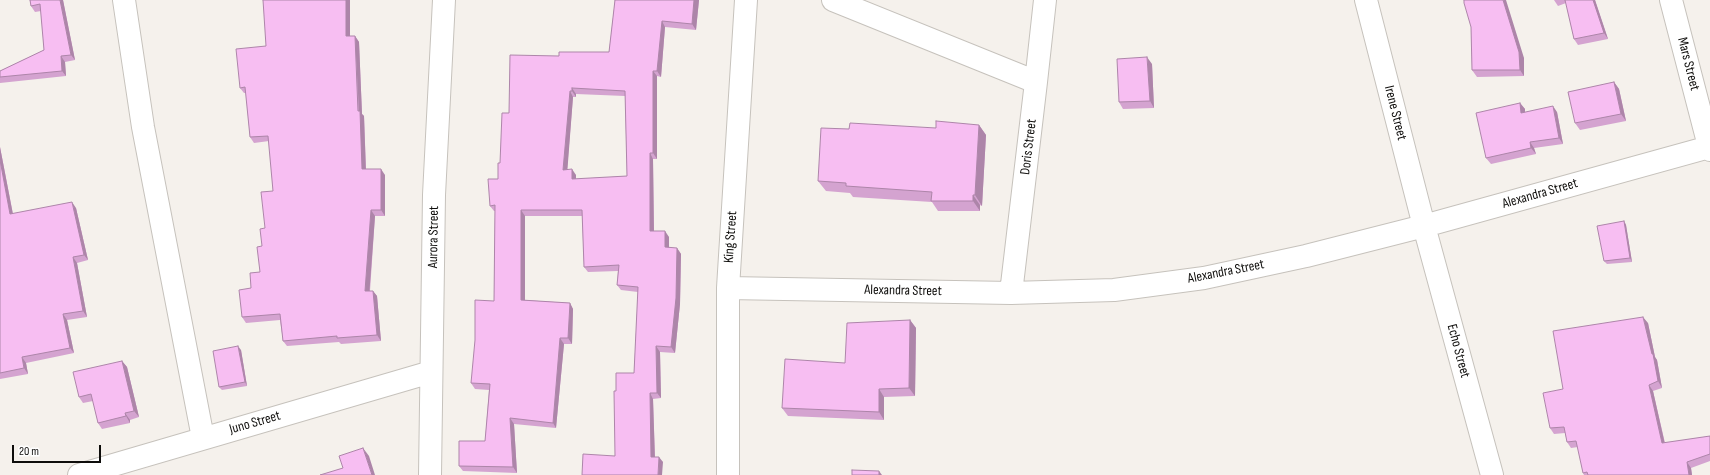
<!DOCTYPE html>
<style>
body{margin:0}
#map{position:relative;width:1710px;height:475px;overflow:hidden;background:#f5f1ec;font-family:"Sofia Sans Condensed",sans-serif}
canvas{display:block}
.scale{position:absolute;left:12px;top:445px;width:89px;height:18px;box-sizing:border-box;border:2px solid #0e0d0b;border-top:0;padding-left:5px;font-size:12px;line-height:14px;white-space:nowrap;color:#0e0d0b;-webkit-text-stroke:3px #fff;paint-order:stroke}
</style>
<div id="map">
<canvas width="1710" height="475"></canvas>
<div class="scale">20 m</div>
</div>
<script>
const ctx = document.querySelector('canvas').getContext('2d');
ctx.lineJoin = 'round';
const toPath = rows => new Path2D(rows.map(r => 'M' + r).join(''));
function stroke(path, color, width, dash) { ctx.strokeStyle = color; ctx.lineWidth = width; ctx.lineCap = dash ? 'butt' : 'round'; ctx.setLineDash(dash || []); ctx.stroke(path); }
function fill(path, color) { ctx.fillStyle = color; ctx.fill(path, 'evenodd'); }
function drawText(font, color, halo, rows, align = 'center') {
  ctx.font = font + ' "Sofia Sans Condensed",sans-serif'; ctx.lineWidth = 4; ctx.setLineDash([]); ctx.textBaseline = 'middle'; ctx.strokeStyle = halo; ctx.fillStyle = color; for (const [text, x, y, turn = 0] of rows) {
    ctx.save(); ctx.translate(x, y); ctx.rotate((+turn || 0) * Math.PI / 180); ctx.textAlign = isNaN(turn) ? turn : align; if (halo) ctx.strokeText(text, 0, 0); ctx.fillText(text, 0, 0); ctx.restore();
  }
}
const street = toPath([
 [124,0,143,127,203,438],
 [833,0,1036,82],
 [1366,0,1424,226,1492,475],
 [1671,0,1710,150],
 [728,288,1011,293,1114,290,1204,278,1306,256,1424,226,1709,147],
 [1011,293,1036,82,1045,0],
 [79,475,431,372],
 [430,475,434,195,444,0],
 [728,475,728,288,746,0]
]);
stroke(street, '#c6c2bc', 24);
stroke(street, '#fff', 22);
fill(toPath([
 [30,0,63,0,75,60,65,62,66,76,0,83,0,71,44,50,41,11,35,12,31,6],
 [615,0,699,0,696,30,665,27,661,77,657,76,657,159,653,159,654,231,669,237,669,248,677,248,681,254,680,304,675,353,660,352,661,398,653,399,655,457,663,462,615,456,616,391,634,373,638,292,621,290,617,285,618,271,588,272,584,267,582,216,525,216,525,300,570,303,573,309,572,344,564,344,556,428,514,424,517,473,463,471,459,466,485,441,489,390,475,389,471,383,494,301,495,211,494,211,490,206,498,179,509,113,559,56,609,52],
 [576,94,625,96,627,176,576,179,576,175,567,170,573,97,576,97],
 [1554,0,1595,0,1608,39,1578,45,1574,39,1566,3,1558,6],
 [1471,27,1524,58,1524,76,1477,77,1472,70],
 [350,36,355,36,359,42,362,114,364,116,366,169,385,175,385,216,375,216,370,291,373,291,377,296,381,341,341,344,339,342,287,346,283,341,280,320,246,323,242,317,251,288,260,272,262,246,265,228,273,191,269,141,254,143,250,137,246,93,244,93,240,88,266,46],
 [1152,64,1154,108,1123,109,1119,102],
 [1614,82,1619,89,1626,121,1580,130,1575,123],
 [1520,103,1525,109,1525,112,1557,112,1563,144,1534,148,1536,154,1491,164,1486,158],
 [0,107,0,147,13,214,76,208,88,260,77,263,87,317,67,320,74,353,26,363,28,374,0,379],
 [979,125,986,135,982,206,980,205,980,211,938,211,932,202,853,197,850,193,826,191,818,181,849,129,936,128],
 [1624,221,1626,225,1632,262,1607,264,1604,261],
 [910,320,916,328,915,396,884,397,884,420,788,416,782,408,845,363],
 [1648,323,1655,357,1657,360,1662,388,1653,391,1665,443,1710,436,1710,461,1691,468,1692,475,1584,475,1583,473,1578,447,1571,448,1567,442,1565,433,1554,434,1550,428,1563,389],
 [241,350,247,386,222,390,219,387],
 [122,361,127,367,139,417,130,420,130,423,102,429,98,423,93,401,83,403,79,397]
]), '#d4a3d0');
fill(toPath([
 [60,0,63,0,75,60,71,55],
 [346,0,350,0,350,41,346,36],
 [694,0,699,0,696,30,692,24],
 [1503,0,1506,0,1524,58,1524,76,1520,70],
 [1593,0,1595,0,1608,39,1604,33],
 [662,21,665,27,661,77,657,71],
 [355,36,359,42,362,114,364,116,366,174,362,169],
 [61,56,65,62,66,76,62,71],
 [1147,57,1152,64,1154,108,1150,101],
 [653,71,657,76,657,159,653,153],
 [1614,82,1619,89,1626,121,1621,114],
 [572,88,576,94,576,97,572,91],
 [570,91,573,97,567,175,563,170],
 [1520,103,1525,109,1525,119,1521,113],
 [1553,106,1557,112,1563,144,1559,138],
 [0,107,0,147,14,220,10,214,0,160],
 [979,125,986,135,982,206,975,195],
 [1530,142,1534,148,1536,154,1531,148],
 [650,153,653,159,654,237,650,231],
 [381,169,385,175,385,216,381,210],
 [572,169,576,175,576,184,572,179],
 [973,195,980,205,980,211,973,201],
 [72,202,76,208,88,260,84,255],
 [371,210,375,216,369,297,365,291],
 [521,210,525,216,525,306,521,300],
 [1624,221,1626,225,1632,262,1630,258],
 [665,231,669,237,669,253,665,247],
 [677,248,681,254,680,304,675,353,671,347],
 [73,257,77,263,87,317,83,311],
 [373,291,377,296,381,341,377,335],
 [570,303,573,309,572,344,568,338],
 [63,314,67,320,74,353,70,348],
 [1643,317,1648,323,1655,357,1657,360,1662,388,1658,381],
 [910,320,916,328,915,396,909,388],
 [560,338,564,344,556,428,553,423],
 [238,346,241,350,247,386,245,382],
 [656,346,660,352,661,398,657,393],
 [22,357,26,363,28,374,24,368],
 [122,361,127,367,139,417,134,411],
 [1649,385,1653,391,1666,449,1662,443],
 [879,389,884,397,884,420,879,412],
 [650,393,653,399,655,462,651,457],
 [125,413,130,420,130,423,126,416],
 [510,418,514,424,517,473,513,467],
 [363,448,369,456,375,475,372,475],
 [659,457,663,462,662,475,658,475],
 [1687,462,1691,468,1692,475,1689,475],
 [879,471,882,475,879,475]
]), '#ad85a9');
const building = toPath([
 [30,0,60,0,71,55,61,56,62,71,0,77,0,71,44,50,40,4,31,6,30,0],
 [263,0,346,0,346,36,355,36,358,111,360,111,362,169,381,169,381,210,371,210,365,291,373,291,377,335,337,338,337,336,283,341,280,314,242,317,239,290,251,288,250,273,260,272,257,247,262,246,260,229,265,228,261,192,273,191,268,136,250,137,245,87,240,88,236,49,266,46,263,0],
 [615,0,694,0,692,24,662,21,657,71,653,71,653,153,650,153,650,231,665,231,665,247,677,248,676,298,671,347,656,346,657,393,650,393,651,457,659,457,658,475,582,475,583,454,615,456,614,391,616,391,616,373,634,373,638,287,617,285,619,265,584,267,582,210,521,210,521,300,570,303,568,338,560,338,553,423,510,418,513,467,459,466,459,441,485,441,490,384,471,383,475,340,475,300,494,301,495,205,490,206,488,179,498,179,498,163,500,163,502,113,509,113,510,55,559,56,559,52,609,52,615,0],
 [572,88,625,91,627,176,572,179,572,169,563,170,570,91,572,91,572,88],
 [1464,0,1503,0,1519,52,1520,70,1472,70,1471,27,1464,3,1464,0],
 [1565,0,1593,0,1604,33,1574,39,1565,0],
 [1147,57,1150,101,1119,102,1117,59,1147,57],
 [1614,82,1621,114,1575,123,1568,92,1614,82],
 [1520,103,1521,113,1553,106,1559,138,1530,142,1531,148,1486,158,1476,113,1520,103],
 [936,121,979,125,975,195,973,195,973,201,931,201,932,192,846,186,846,183,818,181,821,128,849,129,850,123,936,128,936,121],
 [0,160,10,214,72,202,84,255,73,257,83,311,63,314,70,348,22,357,24,368,0,373,0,160],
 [1624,221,1630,258,1604,261,1597,226,1624,221],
 [1643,317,1652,354,1653,354,1658,381,1649,385,1662,443,1710,436,1710,454,1687,462,1689,475,1588,475,1587,472,1583,473,1576,441,1567,442,1564,427,1550,428,1543,393,1563,389,1553,331,1643,317],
 [910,320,909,388,879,389,879,412,782,408,785,359,845,363,847,323,910,320],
 [238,346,245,382,219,387,213,351,238,346],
 [122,361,134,411,125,413,126,416,98,423,91,394,79,397,73,372,122,361],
 [363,448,372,475,320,475,343,468,339,456,363,448],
 [852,470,879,471,879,475,852,475,852,470]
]);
fill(building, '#f7bef2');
stroke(building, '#ad85a9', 1);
drawText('14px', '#0e0d0b', '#fff', [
 ["Mars Street",1688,64,76],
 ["Irene Street",1395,113,76],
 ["Doris Street",1029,147,-83],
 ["Alexandra Street",1540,194,-16],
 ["Aurora Street",434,237,-89],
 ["King Street",731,237,-86],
 ["Alexandra Street",1226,272,-11],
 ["Alexandra Street",903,291,1],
 ["Echo Street",1458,351,75],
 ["Juno Street",255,423,-16]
]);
</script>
